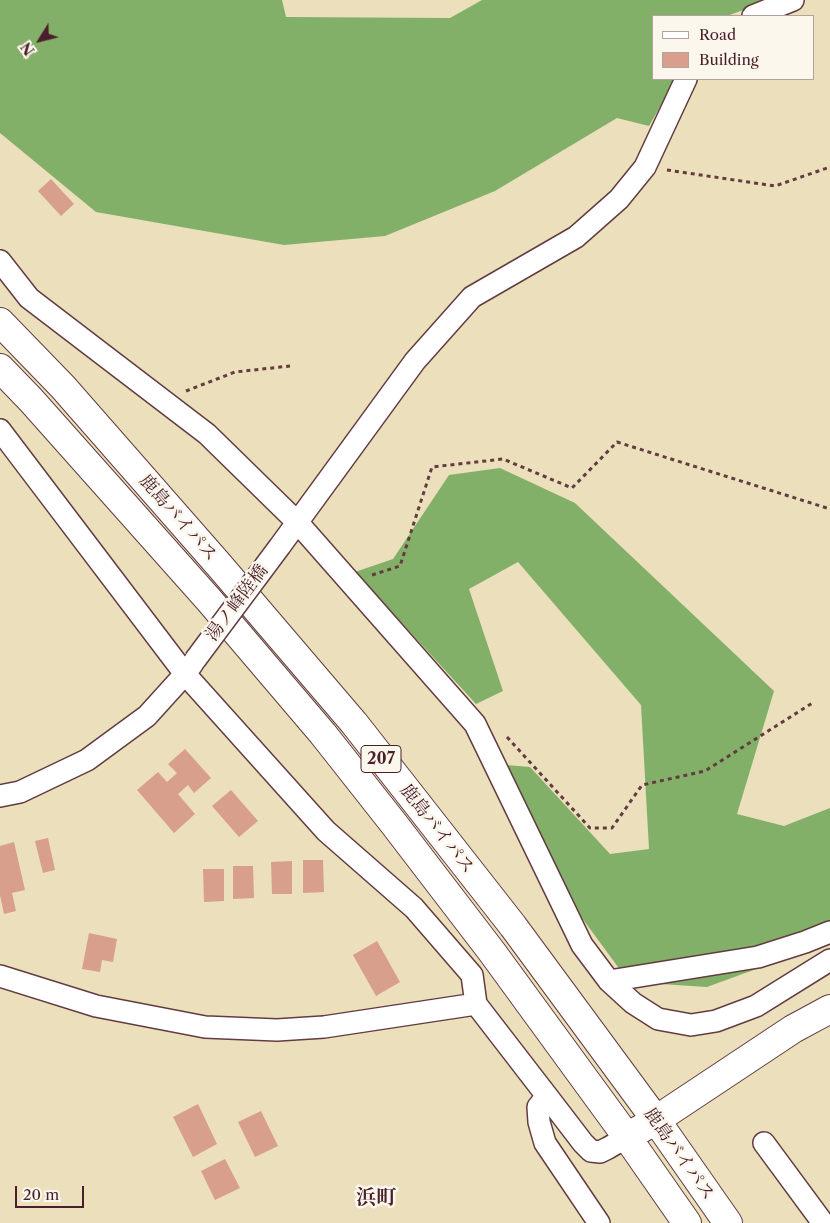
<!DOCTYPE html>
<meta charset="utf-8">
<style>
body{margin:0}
#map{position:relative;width:830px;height:1223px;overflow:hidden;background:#ecdfbc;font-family:"Libre Caslon Text",serif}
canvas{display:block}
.legend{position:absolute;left:652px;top:15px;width:162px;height:65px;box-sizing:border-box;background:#fbf7ec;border:1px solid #b4a19f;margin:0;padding:6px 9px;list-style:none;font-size:15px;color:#4a1f2b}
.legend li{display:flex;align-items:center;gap:10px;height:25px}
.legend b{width:25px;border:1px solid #b4a19f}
.north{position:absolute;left:15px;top:15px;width:50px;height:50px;-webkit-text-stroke:4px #fbf7ec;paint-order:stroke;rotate:234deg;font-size:14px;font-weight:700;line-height:20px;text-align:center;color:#4a1f2b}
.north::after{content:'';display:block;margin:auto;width:18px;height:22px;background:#4a1f2b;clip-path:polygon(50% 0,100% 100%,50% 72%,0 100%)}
.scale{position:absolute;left:15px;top:1186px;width:69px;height:22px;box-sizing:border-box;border:2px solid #4a1f2b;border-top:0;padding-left:6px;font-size:15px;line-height:18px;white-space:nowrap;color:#4a1f2b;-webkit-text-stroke:4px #fbf7ec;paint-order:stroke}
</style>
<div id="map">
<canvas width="830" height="1223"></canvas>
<ul class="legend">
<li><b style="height:6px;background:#fff"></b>Road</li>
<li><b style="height:14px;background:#d89f8c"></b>Building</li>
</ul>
<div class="north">N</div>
<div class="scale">20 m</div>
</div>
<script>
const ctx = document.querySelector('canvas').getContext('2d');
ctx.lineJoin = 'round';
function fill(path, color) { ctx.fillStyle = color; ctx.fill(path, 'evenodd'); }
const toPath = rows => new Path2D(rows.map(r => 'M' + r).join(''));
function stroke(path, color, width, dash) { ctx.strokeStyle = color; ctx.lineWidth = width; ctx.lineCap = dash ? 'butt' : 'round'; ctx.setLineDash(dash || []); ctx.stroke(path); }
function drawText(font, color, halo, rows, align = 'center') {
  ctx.font = font + ' "Libre Caslon Text","Noto Serif JP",serif'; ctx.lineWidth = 5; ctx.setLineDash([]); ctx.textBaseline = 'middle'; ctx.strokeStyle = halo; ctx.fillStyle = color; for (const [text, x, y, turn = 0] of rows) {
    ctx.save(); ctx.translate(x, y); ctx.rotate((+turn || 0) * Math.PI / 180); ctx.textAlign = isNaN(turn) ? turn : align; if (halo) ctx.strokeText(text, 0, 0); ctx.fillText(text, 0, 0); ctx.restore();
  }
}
fill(toPath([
 [0,0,282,0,286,17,450,18,482,0,770,0,727,16,654,16,654,79,676,79,649,126,617,118,495,191,385,236,284,245,96,212,0,133],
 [500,468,575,503,774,691,737,814,784,826,830,808,830,942,707,987,629,982,582,918,506,765,530,767,610,854,649,849,641,705,518,562,469,589,503,691,476,704,355,572,393,559,449,475]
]), '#82b068');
fill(toPath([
 [51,179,74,204,61,216,38,191],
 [185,749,211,778,194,793,188,785,178,794,195,814,174,833,137,790,158,772,167,782,177,773,168,764],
 [231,790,258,821,239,837,212,806],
 [48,838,55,870,43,873,35,841],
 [14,842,25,890,12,893,16,911,4,914,0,895,0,846],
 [303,860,323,860,324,892,303,893],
 [292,861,292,894,272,894,271,862],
 [233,866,253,866,254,898,233,899],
 [203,869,224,869,224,901,204,902],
 [89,933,117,939,113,962,102,960,100,972,82,969],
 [377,941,400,982,376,996,353,955],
 [198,1104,217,1144,193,1157,173,1117],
 [261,1111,278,1146,255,1157,238,1122],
 [225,1159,240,1188,215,1200,201,1171]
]), '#d89f8c');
const street = toPath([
 [753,16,793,0],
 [0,261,29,298,207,434,298,523,475,724,582,945,609,981,633,1003,658,1019,691,1025,716,1021,756,1006,830,960],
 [0,430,185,674,326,831,414,908,472,975,476,1004,547,1096,538,1107,539,1122,545,1143,599,1223],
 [280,546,415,361,472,297,576,237,619,199,645,167,686,79],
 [0,796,20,792,87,760,147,716,185,674,193,663],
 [0,976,96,1006,205,1027,277,1030,324,1027,476,1004],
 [609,981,758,957,805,942,830,932],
 [547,1096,583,1143,591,1151,600,1152,608,1148,627,1137],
 [764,1143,823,1223]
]);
const secondary = toPath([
 [627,1137,656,1120,793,1029,830,1009]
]);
const highway = toPath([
 [0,322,63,387,219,565,354,723,513,926,656,1120,728,1223],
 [0,368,31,400,209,600,323,734,394,824,492,952,627,1137,687,1223]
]);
stroke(street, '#623c41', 24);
stroke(secondary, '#623c41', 30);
stroke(highway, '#623c41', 30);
stroke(toPath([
 [667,170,775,186,830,167],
 [186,391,235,372,290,366],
 [372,575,400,566,432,467,503,459,572,488,617,442,830,509],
 [507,737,590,828,612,828,642,785,705,771,814,702]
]), '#623c41', 3, [4, 4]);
stroke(street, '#fff', 21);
stroke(secondary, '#fff', 28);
stroke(highway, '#fff', 28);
const streetBridge = toPath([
 [195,660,280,546]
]);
stroke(streetBridge, '#623c41', 24, []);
stroke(streetBridge, '#fff', 21);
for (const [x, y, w] of [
 [381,759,40]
]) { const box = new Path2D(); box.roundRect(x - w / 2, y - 13.5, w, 27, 4); ctx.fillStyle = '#fbf7ec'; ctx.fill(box); stroke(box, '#4a1f2b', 1); }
drawText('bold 16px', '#4a1f2b', null, [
 ["207",381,759]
]);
drawText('18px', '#4a1f2b', '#fbf7ec', [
 ["鹿島バイパス",178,518,49],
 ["湯ノ峰陸橋",237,603,-53],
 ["鹿島バイパス",437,829,52],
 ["鹿島バイパス",679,1154,55]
]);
drawText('bold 20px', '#4a1f2b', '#fbf7ec', [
 ["浜町",376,1198]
]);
</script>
